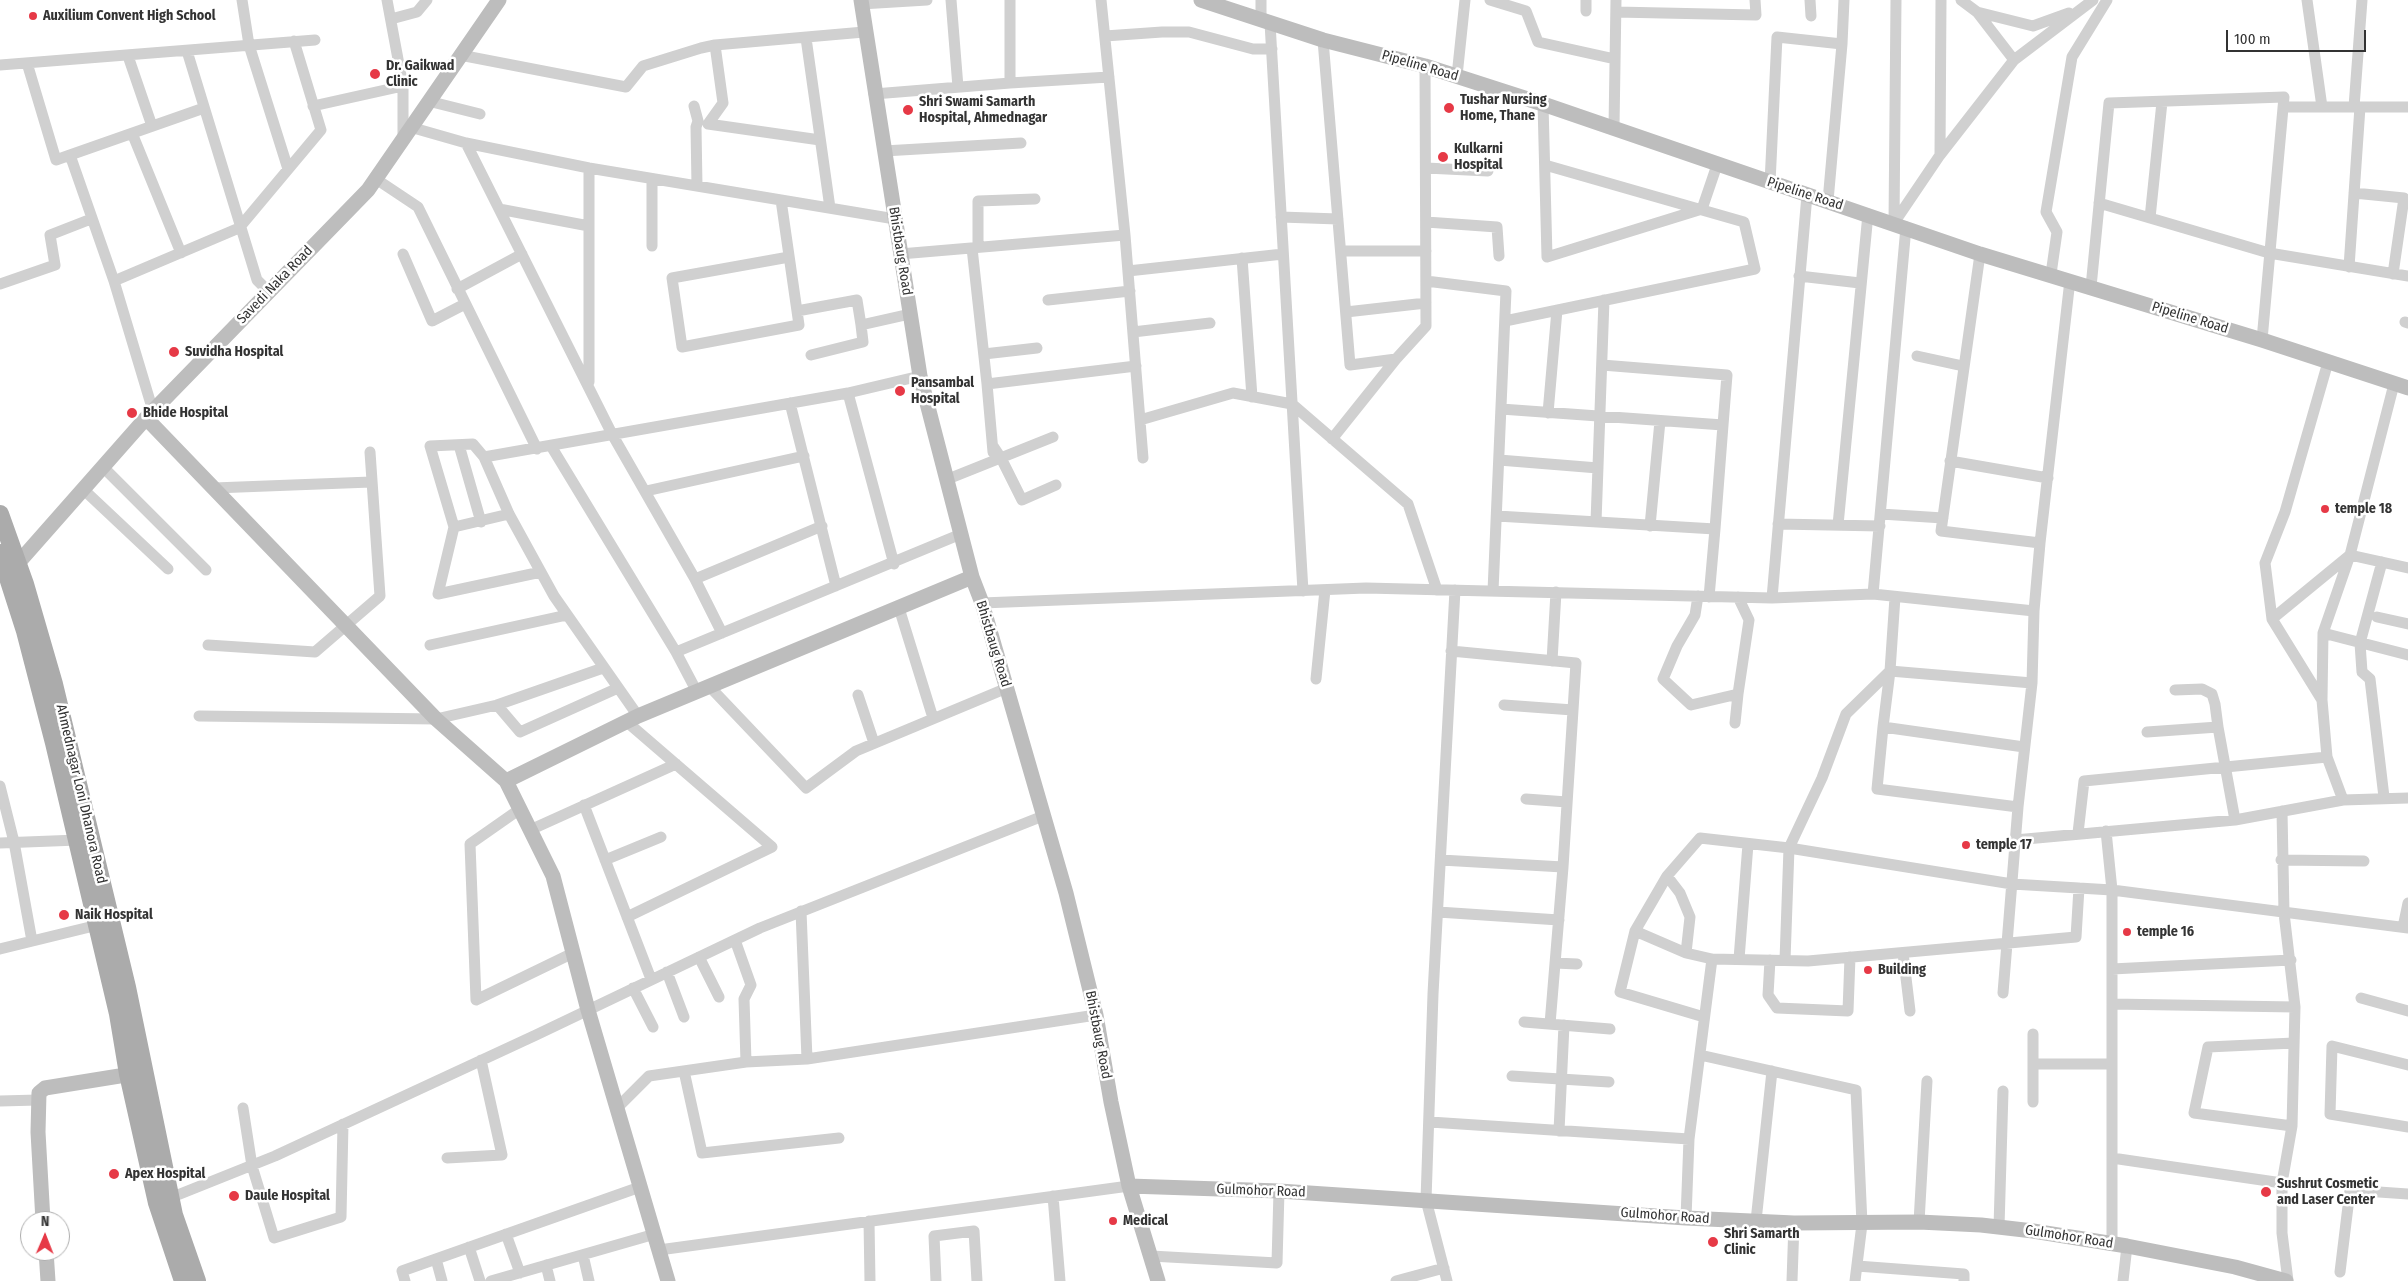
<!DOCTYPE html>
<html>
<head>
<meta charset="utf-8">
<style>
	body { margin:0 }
	#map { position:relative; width:2408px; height:1281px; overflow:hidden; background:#fff; font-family:"Fira Sans Condensed",sans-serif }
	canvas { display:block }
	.north { position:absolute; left:20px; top:1211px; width:50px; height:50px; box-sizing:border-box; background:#fff; border:1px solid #adadad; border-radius:50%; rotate:1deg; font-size:14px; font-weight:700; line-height:20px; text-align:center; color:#333 }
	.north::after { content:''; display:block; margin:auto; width:18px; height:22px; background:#e63946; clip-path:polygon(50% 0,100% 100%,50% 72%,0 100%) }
	.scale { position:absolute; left:2226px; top:30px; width:140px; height:22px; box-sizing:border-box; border:2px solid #333; border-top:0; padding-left:6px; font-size:15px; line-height:18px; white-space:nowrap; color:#333; -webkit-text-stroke:4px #fff; paint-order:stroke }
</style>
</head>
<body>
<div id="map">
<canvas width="2408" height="1281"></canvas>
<div class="north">N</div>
<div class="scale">100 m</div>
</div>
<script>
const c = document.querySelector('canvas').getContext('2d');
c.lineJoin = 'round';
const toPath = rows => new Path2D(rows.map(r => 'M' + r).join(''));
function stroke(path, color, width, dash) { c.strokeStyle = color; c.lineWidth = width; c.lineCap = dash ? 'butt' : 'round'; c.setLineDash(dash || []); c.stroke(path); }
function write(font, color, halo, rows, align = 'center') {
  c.font = font + ' "Fira Sans Condensed",sans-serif'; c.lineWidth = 5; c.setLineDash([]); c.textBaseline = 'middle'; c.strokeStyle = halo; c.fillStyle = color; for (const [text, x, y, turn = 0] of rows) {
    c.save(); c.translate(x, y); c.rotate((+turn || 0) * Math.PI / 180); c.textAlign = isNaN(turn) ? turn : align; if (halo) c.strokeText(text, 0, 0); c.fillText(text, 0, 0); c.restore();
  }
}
const street = toPath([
	[242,0,249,45,288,169],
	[387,0,403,86,403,139],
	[951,0,958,87],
	[1101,0,1125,235,1143,458],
	[1261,0,1261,21],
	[1490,0,1526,11,1538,42,1615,59],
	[1586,0,1586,11],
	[1810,0,1811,16],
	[1961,0,1977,12,2033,26,2069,13],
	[2307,0,2322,107],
	[861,4,927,0],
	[1616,12,1756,15,1755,0],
	[1977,12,2014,60],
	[391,19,417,12,427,0],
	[1270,23,1303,591],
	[1105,36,1162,32,1189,32,1253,49,1272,49],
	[806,38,830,208],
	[1323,40,1350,365,1396,359,1426,326,1425,66],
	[715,45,864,32],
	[187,51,257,280,269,292],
	[460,55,626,87,643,66,701,48,715,45,723,103,708,124,820,140],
	[128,56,152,126],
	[27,63,56,160,70,155,114,281,153,411],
	[0,65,315,40],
	[1457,76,1465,0],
	[1010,83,1109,77],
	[874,94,1010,83,1010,0],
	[428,101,480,114],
	[1543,104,1547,257,1702,209,1717,165],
	[313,106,403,86],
	[694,106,698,121,696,127,697,186],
	[2283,107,2408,107],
	[2354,107,2362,0],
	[410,127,466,143,589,168,895,219],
	[1614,127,1616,0],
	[132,133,181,253],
	[466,143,612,434,695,579,722,633],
	[884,151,1021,143],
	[70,155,204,108],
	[1940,155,1941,0],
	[1426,168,1488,171],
	[376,179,418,207,537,449],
	[1770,183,1777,37,1842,44,1844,0],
	[2354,193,2404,198,2393,274],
	[781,200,799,325,682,347,672,278,789,257],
	[1828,201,1842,44],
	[2099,203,2269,253,2408,276],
	[499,209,589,226],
	[1281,217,1338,219],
	[2150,218,2162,102],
	[1426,222,1497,227,1499,256],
	[1894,223,1940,155,2014,60,2093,0],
	[1894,223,1896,0],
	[652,246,652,179],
	[978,247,978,201,1035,199],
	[972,248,987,384,1136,366],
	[1341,251,1426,251],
	[403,254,432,321,465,304],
	[900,254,1125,235],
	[1980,254,1941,531,2040,543],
	[1242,258,1252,397],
	[2349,267,2360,107],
	[1128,271,1283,254],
	[2051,274,2057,232,2046,212,2072,57,2107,0],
	[1799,276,1860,283],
	[114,281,239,228,321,130,294,41],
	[1426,281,1506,291,1493,591],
	[0,284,55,265,50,235,91,219],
	[2091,287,2109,103,2284,97,2262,340],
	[457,289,522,254],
	[1048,300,1130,291],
	[797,311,857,300,861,325,910,314],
	[1346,312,1426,303],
	[1505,321,1755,269,1744,222,1545,165],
	[2405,322,2408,323],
	[1133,332,1210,323],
	[984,354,1037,348],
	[811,355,863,342,861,325],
	[1917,356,1963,366],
	[2328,362,2285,512,2265,563,2272,619,2322,700,2327,757,2343,800],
	[1602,365,1727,375,1723,425],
	[589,382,589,168],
	[987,384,993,452],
	[2394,384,2350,555,2323,633,2408,655],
	[848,393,894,564],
	[790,403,836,586],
	[1501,409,1723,425,1715,529],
	[1548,413,1557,310],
	[1140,420,1233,393,1292,404,1408,504,1437,590],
	[1332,439,1396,359],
	[459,445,481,522],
	[551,446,676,652,697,692],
	[993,446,1001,458,1022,500,1056,485],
	[484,457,473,444,430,446,454,527,438,594,541,572],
	[1499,460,1598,468],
	[1950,461,2048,478],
	[103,467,206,570],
	[948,479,1053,437],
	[214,488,371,482],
	[84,490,168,569],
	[646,491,804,456],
	[1881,514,1943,518],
	[1497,516,1715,529,1709,597],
	[1596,522,1604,300],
	[1778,524,1880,526],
	[1838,525,1868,214],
	[1650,526,1660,421],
	[454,527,509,514],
	[2382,562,2360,643,2362,672,2370,679,2384,797],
	[695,579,822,526],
	[1873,594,1906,227],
	[1698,596,1695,615,1677,646,1663,679,1691,705,1738,694,1749,620,1738,597],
	[1895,597,1890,671,2032,683],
	[1772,598,1807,195],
	[982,603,1366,588,1772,598,1873,594,2034,611],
	[899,608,933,718],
	[2377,617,2408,624],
	[2272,619,2350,555,2408,568],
	[208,645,315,652,380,596,370,452],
	[430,645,567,615],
	[1451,651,1576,663,1563,867],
	[676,652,961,534],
	[1552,661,1556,592],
	[1316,679,1325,590],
	[709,686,806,788,856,751,1007,688],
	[2175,690,2202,689,2212,694,2215,704,2218,727],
	[858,695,874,743],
	[2322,700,2323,633],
	[497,705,520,732,618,688],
	[1504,705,1573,710],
	[199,716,436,719,497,705,603,668],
	[638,716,554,596,509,514,484,457,848,393,920,376],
	[627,722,772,847,627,917],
	[1735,723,1738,694],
	[1883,727,1877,789,2018,807],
	[2147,732,2218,727,2235,820],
	[0,786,14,842,32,941],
	[1526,799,1567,802],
	[584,805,651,979],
	[520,809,470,844,476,1000,573,953],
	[2282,811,2284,913,2295,1007,2292,1126,2282,1183,2282,1233,2288,1281],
	[530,830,676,764],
	[2106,831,2112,890,2408,928],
	[2078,833,2084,781,2327,757],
	[2015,840,2235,820,2343,800,2408,798],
	[0,843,78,840],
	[605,860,661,837],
	[1441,860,1563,867,1550,1024],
	[2281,860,2364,861],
	[1667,876,1635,931,1620,992,1704,1017],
	[1438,912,1559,920],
	[2403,927,2408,903],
	[1635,931,1686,953,1690,917,1680,893,1667,876,1700,838,1789,848,2012,884,2112,890,2112,1244],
	[735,940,751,985,744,999,746,1062],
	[0,949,102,924],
	[1686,953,1712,959,1808,961,2076,937,2079,888],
	[1903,953,1910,1011],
	[699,957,719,997],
	[1739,959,1748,844],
	[1770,960,1768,995,1777,1008,1848,1011,1850,957],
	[1785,960,1789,848,1822,778,1846,714,1890,671,1883,727,2024,747],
	[1555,963,1577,964],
	[2112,969,2291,960],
	[667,972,684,1017],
	[633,988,653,1027],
	[2003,993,2018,807,2032,683,2034,611,2040,543,2070,280],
	[2361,998,2408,1011],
	[2112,1004,2295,1007],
	[1524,1022,1610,1029],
	[2033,1034,2033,1102],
	[1700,1055,1856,1090,1862,1224,1855,1281],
	[807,1059,1096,1015],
	[2034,1064,2112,1064],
	[2408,1065,2332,1046,2330,1114,2408,1127],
	[684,1071,702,1153,839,1138],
	[1512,1076,1609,1082],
	[0,1101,38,1100],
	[243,1108,252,1166,274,1238,341,1217,343,1124],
	[617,1108,649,1076,746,1062,807,1059,801,911],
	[1430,1122,1689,1139,1686,1218],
	[2292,1126,2194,1113,2208,1047,2294,1043],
	[1559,1131,1564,1025],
	[1689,1139,1712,959],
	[447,1158,502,1155,481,1060],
	[2112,1158,2282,1183],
	[1053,1196,1060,1281],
	[165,1200,275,1156,536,1035,760,928,1043,816],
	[869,1221,870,1281],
	[1756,1221,1772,1071],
	[1919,1222,1927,1081],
	[1999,1227,2003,1091],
	[506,1234,520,1273],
	[469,1247,480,1281],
	[659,1250,1129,1186],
	[583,1255,589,1281],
	[1151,1256,1277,1263,1279,1191],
	[436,1259,442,1281],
	[546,1265,550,1281],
	[1857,1266,1964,1274,1964,1281],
	[2340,1272,2350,1190,2408,1194],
	[405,1281,402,1271,640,1187],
	[491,1281,655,1234],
	[936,1281,934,1236,974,1231,977,1281],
	[1396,1281,1444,1268],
	[1447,1281,1426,1200,1433,994,1455,590],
	[1792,1281,1794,1223],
	[2123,1281,2127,1246]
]);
const secondary = toPath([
	[861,0,920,376,972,577,982,603,1066,893,1096,1015,1111,1102,1129,1186,1158,1281],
	[1201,0,1323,40,1425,66,1543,104,1980,254,2262,340,2408,388],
	[146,418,436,719,506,781,553,876,588,1010,668,1281],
	[11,571,146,418,368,190,499,0],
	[506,781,638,716,972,577],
	[1129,1186,1279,1191,1686,1218,1794,1223,1919,1222,1981,1225,2033,1231,2127,1246,2235,1267,2286,1281],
	[43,1221,38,1132,39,1093,45,1088,138,1073],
	[46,1251,48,1281]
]);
const primary = toPath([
	[0,514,25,584,54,684,127,987,174,1215,197,1281],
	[0,553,25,631,54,743,118,1014,128,1074,157,1203,183,1281]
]);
const markers = [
	[33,16,5,"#e63946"],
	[375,74,6,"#e63946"],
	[1449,108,6,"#e63946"],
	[908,110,6,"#e63946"],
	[1443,157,6,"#e63946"],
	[174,352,6,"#e63946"],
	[900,391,6,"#e63946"],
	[132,413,6,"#e63946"],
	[2325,509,5,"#e63946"],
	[1966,845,5,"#e63946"],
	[64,915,6,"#e63946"],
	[2127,932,5,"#e63946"],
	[1868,970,5,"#e63946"],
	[114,1174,6,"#e63946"],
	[2266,1192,6,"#e63946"],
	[234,1196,6,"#e63946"],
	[1113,1221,5,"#e63946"],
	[1713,1242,6,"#e63946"]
];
const poiNames = [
	["Auxilium Convent High School",43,16],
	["Dr. Gaikwad",386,66],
	["Clinic",386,82],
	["Tushar Nursing",1460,100],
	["Home, Thane",1460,116],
	["Shri Swami Samarth",919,102],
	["Hospital, Ahmednagar",919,118],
	["Kulkarni",1454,149],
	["Hospital",1454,165],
	["Suvidha Hospital",185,352],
	["Pansambal",911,383],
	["Hospital",911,399],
	["Bhide Hospital",143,413],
	["temple 18",2335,509],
	["temple 17",1976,845],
	["Naik Hospital",75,915],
	["temple 16",2137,932],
	["Building",1878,970],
	["Apex Hospital",125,1174],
	["Sushrut Cosmetic",2277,1184],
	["and Laser Center",2277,1200],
	["Daule Hospital",245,1196],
	["Medical",1123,1221],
	["Shri Samarth",1724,1234],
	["Clinic",1724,1250]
];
const streetNames = [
	["Pipeline Road",1420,66,16],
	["Pipeline Road",1805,194,18],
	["Bhistbaug Road",900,251,81],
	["Savedi Naka Road",275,285,-46],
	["Pipeline Road",2190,318,17],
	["Bhistbaug Road",993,644,73],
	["Ahmednagar Loni Dhanora Road",81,794,77],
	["Bhistbaug Road",1098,1035,79],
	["Gulmohor Road",1261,1191,2],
	["Gulmohor Road",1665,1216,4],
	["Gulmohor Road",2069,1237,9]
];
stroke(street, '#d0d0d0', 11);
stroke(secondary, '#bdbdbd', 15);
stroke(primary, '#ababab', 18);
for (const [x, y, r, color] of markers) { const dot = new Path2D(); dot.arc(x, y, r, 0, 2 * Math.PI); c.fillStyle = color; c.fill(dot); stroke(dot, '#fff', 2); }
write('bold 14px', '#333', '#fff', poiNames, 'left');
write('14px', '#333', '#fff', streetNames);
</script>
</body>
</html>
